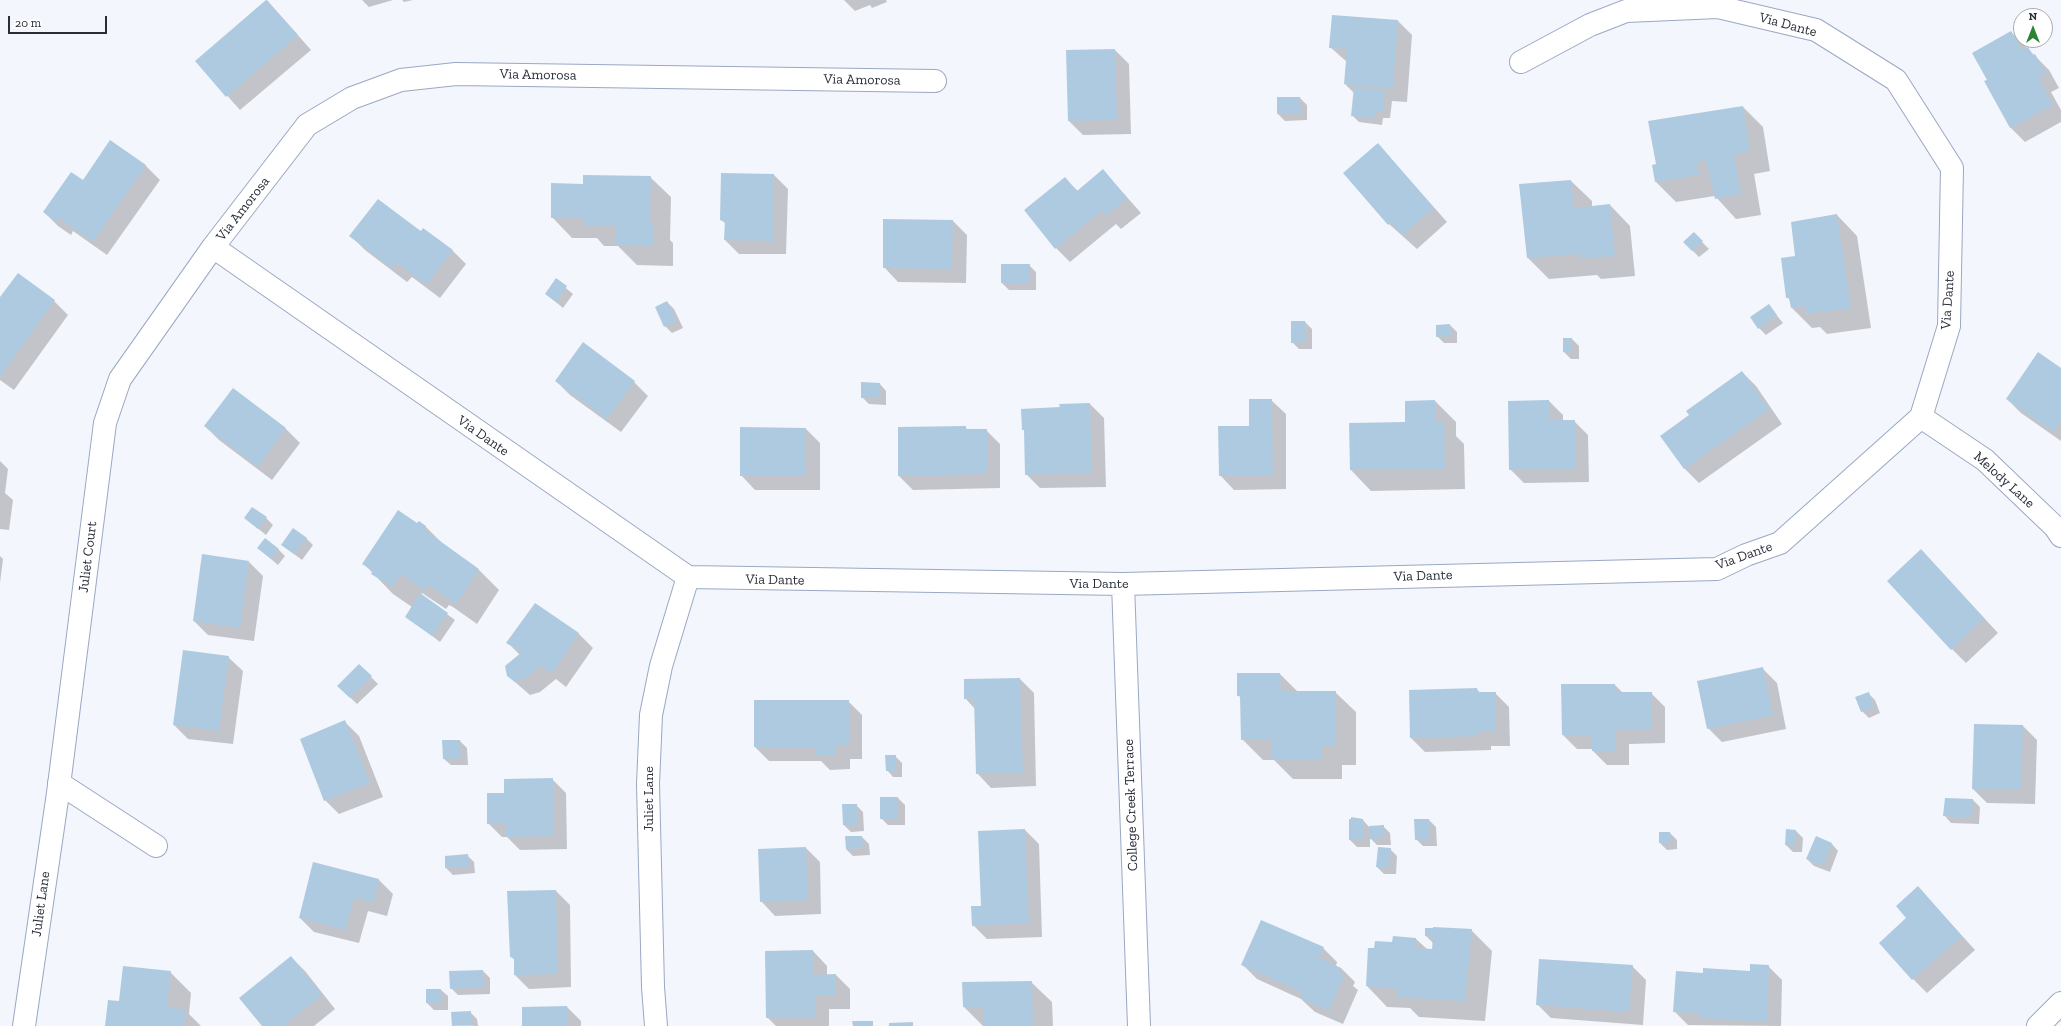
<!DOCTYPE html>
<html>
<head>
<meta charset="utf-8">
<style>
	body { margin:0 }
	#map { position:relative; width:2061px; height:1026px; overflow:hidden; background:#f3f6fc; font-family:"Zilla Slab",serif }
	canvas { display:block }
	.north { position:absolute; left:2013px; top:8px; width:40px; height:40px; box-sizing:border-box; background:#fff; border:1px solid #a9abaf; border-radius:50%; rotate:0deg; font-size:11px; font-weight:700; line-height:16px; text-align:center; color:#282d38 }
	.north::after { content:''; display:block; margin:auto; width:14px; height:18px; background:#2b8433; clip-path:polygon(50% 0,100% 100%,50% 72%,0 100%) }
	.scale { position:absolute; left:8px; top:16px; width:99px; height:18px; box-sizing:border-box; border:2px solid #282d38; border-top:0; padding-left:5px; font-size:12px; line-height:14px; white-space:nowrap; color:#282d38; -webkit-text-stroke:3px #fff; paint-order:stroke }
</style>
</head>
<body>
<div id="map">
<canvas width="2061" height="1026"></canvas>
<div class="north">N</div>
<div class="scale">20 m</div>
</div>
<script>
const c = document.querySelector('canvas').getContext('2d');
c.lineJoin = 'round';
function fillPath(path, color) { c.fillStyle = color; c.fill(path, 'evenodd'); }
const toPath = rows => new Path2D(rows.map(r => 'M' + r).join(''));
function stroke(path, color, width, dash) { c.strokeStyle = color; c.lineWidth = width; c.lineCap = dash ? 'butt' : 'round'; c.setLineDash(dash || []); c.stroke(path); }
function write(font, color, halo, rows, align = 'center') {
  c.font = font + ' "Zilla Slab",serif'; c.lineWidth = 4; c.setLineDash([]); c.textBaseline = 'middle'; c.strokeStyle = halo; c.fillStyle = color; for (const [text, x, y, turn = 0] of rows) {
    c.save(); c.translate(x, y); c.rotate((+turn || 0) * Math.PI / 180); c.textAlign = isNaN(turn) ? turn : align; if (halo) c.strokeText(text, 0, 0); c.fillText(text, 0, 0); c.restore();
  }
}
const shadow = toPath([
	[267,0,311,50,240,110,196,61],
	[362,0,393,0,369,7],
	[402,0,413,0,404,2],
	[844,0,886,0,887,2,872,8,870,5,855,11],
	[1333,16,1398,21,1412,35,1407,102,1392,101,1390,118,1383,118,1382,125,1359,122,1352,115,1355,94,1345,84,1347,62,1330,47],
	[2011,32,2049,70,2059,88,2051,92,2061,110,2061,122,2025,142,2011,128,1988,80],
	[1115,50,1129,64,1131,134,1083,135,1069,121],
	[1278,98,1300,98,1307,105,1307,120,1285,121,1278,114],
	[1743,107,1763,127,1770,171,1754,174,1761,215,1736,219,1715,196,1676,202,1656,182,1657,165],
	[110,142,146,166,160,180,107,255,73,231,71,235,58,226,44,212,83,181],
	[1378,144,1447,222,1417,249,1389,224],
	[1103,170,1141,213,1121,229,1116,224,1070,262,1056,248,1064,178,1078,191],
	[774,175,788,189,786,254,739,254,725,240,726,224,721,220],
	[650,177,671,197,670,240,673,243,673,266,637,265,618,246,604,246,597,238,572,238,552,217,584,185],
	[1571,181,1592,201,1592,207,1610,205,1630,226,1635,276,1601,279,1597,275,1549,279,1528,258,1520,185],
	[1837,215,1857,236,1871,328,1827,334,1820,327,1812,328,1792,308,1790,300,1787,297,1797,257],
	[953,221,967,235,966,283,898,282,884,267],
	[418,230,452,250,466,264,440,298,412,277,407,282,365,250,351,236],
	[1693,233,1709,249,1699,257,1684,242],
	[1029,265,1036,272,1036,290,1009,290,1002,283],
	[556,280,573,294,563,308,546,294],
	[0,299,54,301,68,315,14,390,0,380],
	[667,302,674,309,683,328,672,333,665,326],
	[1769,306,1783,323,1766,335,1759,328],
	[1292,322,1305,322,1312,329,1312,349,1299,349,1292,342],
	[1450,325,1457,332,1457,343,1444,343,1437,336],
	[1572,339,1579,346,1579,359,1571,359,1564,352],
	[2061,369,2061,441,2021,413,2007,399],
	[1742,372,1756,386,1782,424,1699,483,1685,469,1662,436,1691,415],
	[556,381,634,382,648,396,621,432,570,395],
	[880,384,886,391,886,405,869,404,862,397],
	[1271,400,1286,414,1286,489,1234,490,1220,475,1250,427],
	[1435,401,1456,422,1456,436,1464,444,1465,489,1371,491,1351,470],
	[1549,401,1563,415,1563,421,1574,421,1588,435,1589,482,1524,483,1510,469],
	[1090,404,1104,418,1106,487,1040,488,1026,474,1025,431,1023,429],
	[205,426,286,429,300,443,272,480,219,440],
	[965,427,968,430,986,430,1000,444,1000,488,913,490,899,476,899,428],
	[806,429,820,443,820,490,755,490,741,475],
	[0,461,8,469,5,493,13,500,9,530,0,529],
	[245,518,266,518,273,525,266,535],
	[417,524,425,526,444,545,479,570,499,590,477,624,453,607,449,605,446,609,422,593,421,595,455,620,440,642,406,616,412,607,393,594,364,564],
	[306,538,313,545,302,560,282,545],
	[258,548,278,549,285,556,278,565],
	[0,556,3,559,0,583],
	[249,562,263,576,254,641,208,635,194,621],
	[1935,565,1998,633,1966,663,1952,649],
	[536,604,579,634,593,648,566,687,556,679,540,692,530,695,508,676,520,655,507,642],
	[228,657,243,671,233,744,188,739,174,725],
	[359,665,378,684,357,704,338,686],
	[1763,669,1777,683,1786,729,1722,742,1708,728],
	[1280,674,1298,692,1335,692,1356,712,1356,765,1342,765,1342,779,1293,779,1274,760,1263,760,1242,739,1242,699,1238,695],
	[1020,679,1034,693,1036,786,991,788,977,773,975,709,965,698],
	[1615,685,1623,693,1651,693,1665,707,1665,743,1629,744,1629,765,1607,765,1593,751,1593,749,1577,749,1563,735],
	[1477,689,1480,693,1495,693,1509,707,1510,746,1491,746,1491,750,1425,752,1411,738],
	[1868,693,1875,700,1880,713,1869,718,1862,711],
	[848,701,862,715,862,759,850,759,850,769,830,770,821,761,769,761,755,747],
	[345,722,359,736,383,797,339,814,325,800],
	[2023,726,2037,740,2035,804,1987,803,1973,789],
	[443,741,460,741,467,748,468,765,451,765,444,759],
	[895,756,902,763,902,777,893,777,887,770],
	[552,779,566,793,567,849,520,850,507,837,502,837,488,823,505,794],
	[881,798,898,798,905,805,905,825,888,825,881,818],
	[1973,800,1980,807,1979,824,1951,823,1945,816],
	[856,805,863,812,864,831,851,832,844,825],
	[1352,818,1363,820,1369,827,1383,826,1390,833,1391,845,1377,845,1370,838,1370,847,1357,847,1350,840],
	[1429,820,1436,827,1437,846,1423,846,1416,839],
	[1025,830,1039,844,1042,937,987,939,973,925],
	[1796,831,1803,838,1802,852,1793,852,1786,845],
	[1670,833,1677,840,1677,849,1667,850,1660,843],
	[846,837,862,837,869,844,870,855,853,856,846,849],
	[1832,844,1838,851,1830,872,1814,866,1807,859],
	[806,848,820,862,821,914,775,916,761,901],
	[1390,849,1397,856,1396,874,1384,874,1377,867],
	[467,855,474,862,475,873,453,875,446,868],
	[379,880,393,894,387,916,368,911,359,943,314,932,300,918],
	[1918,887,1975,950,1927,993,1913,979,1908,918],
	[556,891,570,905,571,987,529,989,515,975,515,960,511,957],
	[1471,930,1492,951,1485,1021,1419,1017,1410,1008,1387,1007,1367,986,1375,949,1393,943,1416,939,1427,949,1433,950,1433,943,1426,936],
	[1323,948,1337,962,1336,966,1341,968,1355,982,1353,986,1358,990,1343,1024,1315,1012,1301,999,1257,979,1243,965],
	[813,951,827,966,827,975,836,975,850,989,850,1009,829,1009,829,1026,776,1026,767,1017],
	[291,957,305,971,335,1009,314,1026,263,1026],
	[1632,966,1646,980,1643,1025,1551,1018,1537,1004],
	[1768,966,1782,980,1781,1026,1688,1025,1674,1011,1704,974,1751,972],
	[483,971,490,978,490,994,458,995,451,988],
	[170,972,191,993,189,1014,201,1026,106,1026,120,1002],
	[1031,982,1052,1002,1053,1026,983,1026,964,1007],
	[441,990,448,996,448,1010,434,1010,427,1003],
	[567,1007,581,1021,581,1026,523,1026],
	[470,1012,477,1019,478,1026,453,1025]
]);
const building = toPath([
	[266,0,298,35,226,97,195,61],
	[1332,15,1398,20,1393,89,1344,84,1347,49,1329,48],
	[2011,31,2022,50,2028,47,2033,55,2035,54,2046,74,2038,78,2053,105,2010,128,1984,81,1987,80,1972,53],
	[1115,49,1117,120,1068,121,1066,50],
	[1354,87,1385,91,1383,112,1376,111,1376,119,1351,116],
	[1277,97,1300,97,1301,114,1277,114],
	[1743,106,1750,151,1734,154,1741,194,1715,199,1706,160,1697,162,1699,175,1655,182,1652,165,1656,164,1648,121],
	[110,140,146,165,93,242,59,218,56,222,43,212,71,172,83,180],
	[1378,143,1434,208,1402,235,1391,222,1388,225,1343,173],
	[1103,169,1127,198,1106,216,1102,210,1055,249,1024,210,1065,177,1077,191],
	[721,173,774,174,773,241,724,240,725,221,720,220],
	[583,175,651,176,650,221,653,221,653,246,616,245,616,225,583,225,583,218,551,218,551,183,583,184],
	[1571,180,1574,208,1610,204,1615,256,1579,258,1579,254,1527,258,1519,184],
	[378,199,418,229,421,231,423,228,453,250,426,285,397,263,393,269,349,236],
	[1837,214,1851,308,1805,314,1805,306,1791,308,1789,298,1786,298,1781,258,1795,256,1791,222],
	[883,219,953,220,952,269,883,268],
	[1694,232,1703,241,1692,251,1683,242],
	[1001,264,1030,264,1030,283,1001,283],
	[18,273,55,300,0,377,0,297],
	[556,278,567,286,556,302,545,294],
	[667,301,676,321,664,327,655,307],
	[1769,304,1777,315,1758,329,1750,317],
	[1291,321,1305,321,1306,342,1291,343],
	[1450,324,1451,336,1436,337,1436,325],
	[1563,338,1572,338,1572,352,1563,352],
	[583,342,635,381,607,419,555,381],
	[2038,352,2061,368,2061,421,2054,432,2006,399],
	[1742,371,1769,409,1684,469,1660,436,1689,415,1686,411],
	[861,382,880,383,880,398,861,398],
	[233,388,286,428,258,467,204,426],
	[1249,399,1272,399,1273,475,1219,476,1218,426,1249,426],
	[1435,400,1436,422,1444,422,1445,469,1350,470,1349,423,1405,422,1405,401],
	[1549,400,1550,420,1575,420,1575,469,1509,470,1508,401],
	[1090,403,1092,473,1025,475,1024,430,1022,430,1021,409,1060,407,1059,404],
	[966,426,966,429,987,429,987,474,898,476,898,427],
	[740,427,806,428,806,476,740,476],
	[252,507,267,517,258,529,244,518],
	[398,510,417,523,419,521,426,526,426,531,479,569,456,604,431,587,428,585,425,590,401,574,392,587,371,574,373,571,362,564],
	[293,528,307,538,294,554,281,545],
	[265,538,279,549,271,559,257,548],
	[1921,549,1984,618,1951,650,1887,581],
	[202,554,249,561,240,628,193,621],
	[420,593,448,613,432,636,405,617],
	[535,603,579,633,552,673,541,666,526,678,515,682,507,676,505,666,522,652,506,643],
	[183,650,229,656,219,731,173,725],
	[359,664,372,676,350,698,337,686],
	[1763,667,1773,715,1707,729,1697,681],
	[1237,673,1280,673,1281,691,1336,691,1336,745,1322,745,1322,759,1272,759,1272,739,1241,740,1240,696,1237,696],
	[1020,678,1023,773,976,774,974,698,964,699,964,679],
	[1561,684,1615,684,1615,692,1652,692,1652,730,1616,730,1616,751,1592,751,1592,735,1562,735],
	[1477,688,1477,692,1496,692,1496,732,1477,732,1478,736,1410,738,1409,690],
	[1869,692,1874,707,1861,712,1855,697],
	[754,700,849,700,849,745,836,745,836,756,815,756,815,747,754,747],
	[345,720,370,783,324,801,300,739],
	[1974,724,2023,725,2021,790,1972,789],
	[442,740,460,740,461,758,443,759],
	[885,755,896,755,896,771,886,771],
	[553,778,554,836,505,837,505,823,487,824,487,793,504,793,504,779],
	[880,797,898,797,898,819,880,819],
	[1945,798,1973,799,1972,818,1943,816],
	[842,804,857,804,858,825,843,825],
	[1351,817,1363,819,1363,840,1349,840,1349,819,1351,819],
	[1414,819,1429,819,1430,839,1415,840],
	[1384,825,1384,838,1370,839,1369,826],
	[1025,829,1029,923,972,926,971,906,981,906,978,831],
	[1786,829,1796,830,1796,846,1785,845],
	[1659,832,1670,832,1671,843,1659,843],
	[845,836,862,836,863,848,846,849],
	[1816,836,1832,843,1823,866,1806,859],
	[806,847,808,900,760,902,758,849],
	[1378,847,1391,848,1389,868,1376,867],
	[468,854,469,867,445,868,445,856],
	[313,862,379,879,373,903,354,897,345,930,299,918],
	[1918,886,1962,936,1912,980,1879,943,1906,918,1896,906],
	[556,890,558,974,514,975,514,957,510,957,507,891],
	[1261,920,1324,947,1319,958,1341,968,1339,973,1344,975,1329,1011,1300,998,1302,992,1241,965],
	[1433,927,1472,929,1465,1001,1397,997,1398,989,1366,986,1368,948,1374,948,1375,941,1392,942,1393,936,1416,938,1416,948,1432,949,1433,937,1425,936,1425,928,1433,928],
	[813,950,813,975,836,974,836,995,815,996,816,1017,766,1018,765,951],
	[291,956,322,995,283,1026,262,1026,239,998],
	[1539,959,1633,965,1629,1012,1536,1005],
	[1750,964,1769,965,1767,1022,1700,1018,1700,1013,1673,1012,1676,971,1703,973,1703,968,1750,971],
	[123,966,171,971,167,1007,186,1010,184,1026,105,1026,108,1000,119,1001],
	[483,970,484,987,450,989,449,971],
	[1032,981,1033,1026,984,1026,984,1007,963,1007,962,982],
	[426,989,441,989,441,1004,426,1003],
	[567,1006,568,1026,522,1026,522,1007],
	[471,1011,471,1025,452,1026,451,1012],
	[852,1021,873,1021,873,1026,853,1026],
	[913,1022,913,1026,889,1026,889,1023]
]);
const street = toPath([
	[213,247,688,577,1123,584,1717,569,1746,555,1780,543,1921,417,1949,326,1952,168,1896,80,1816,30,1718,7,1626,11,1590,25,1521,62],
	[1921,417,1985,460,2055,527,2061,536],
	[1123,584,1139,1026],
	[59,783,156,846],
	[24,1026,58,793,105,423,120,379,213,247,307,125,352,98,401,80,456,74,935,81],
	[656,1026,653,987,648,784,651,715,661,666,688,577],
	[2038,1026,2061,1003]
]);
const streetNames = [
	["Via Dante",1788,25,15],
	["Via Amorosa",538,75,1],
	["Via Amorosa",862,80,1],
	["Via Amorosa",243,209,-52],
	["Via Dante",1948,300,-86],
	["Via Dante",483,436,35],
	["Melody Lane",2004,480,42],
	["Via Dante",1744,556,-20],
	["Juliet Court",88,557,-83],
	["Via Dante",1423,576,-2],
	["Via Dante",775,580,1],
	["Via Dante",1099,584],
	["Juliet Lane",649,799,-90],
	["College Creek Terrace",1131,805,-92],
	["Juliet Lane",41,904,-82]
];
fillPath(shadow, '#0003');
fillPath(building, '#aecae0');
stroke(street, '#9aa8c3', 24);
stroke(street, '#fff', 22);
write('14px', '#282d38', '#fff', streetNames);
</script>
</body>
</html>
